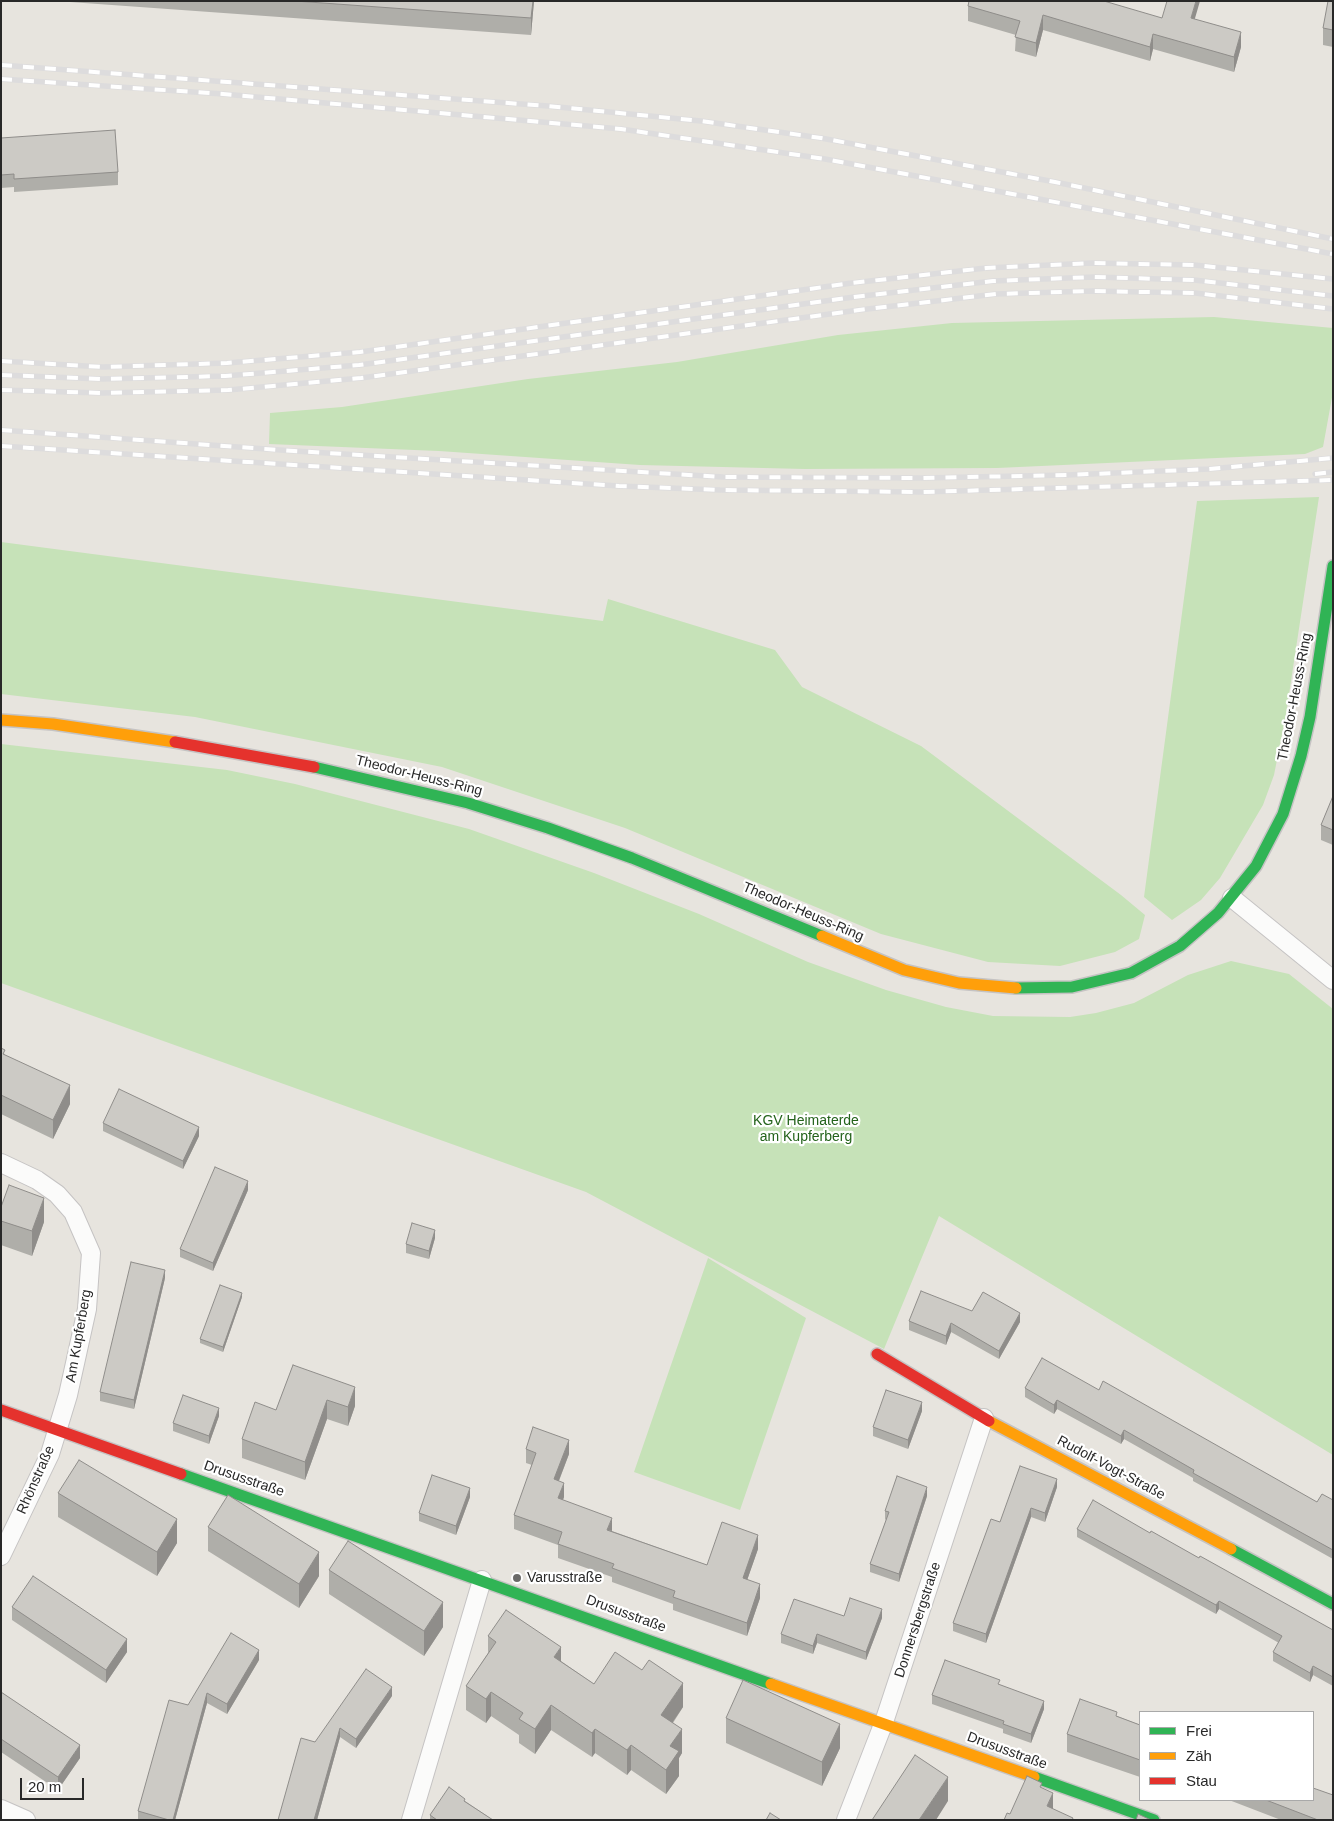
<!DOCTYPE html>
<html>
<head>
<meta charset="utf-8">
<style>
	body { margin:0 }
	#map { position:relative; width:1334px; height:1821px; overflow:hidden; background:#e7e4de; font-family:Helvetica,sans-serif }
	canvas { display:block }
	.frame { position:absolute; inset:0; border:2px solid #282828; pointer-events:none }
	.legend { position:absolute; left:1139px; top:1711px; width:175px; height:90px; box-sizing:border-box; background:#fff; border:1px solid #a9a9a9; margin:0; padding:6px 9px; list-style:none; font-size:15px; color:#282828 }
	.legend li { display:flex; align-items:center; gap:10px; height:25px }
	.legend b { width:25px; border:1px solid #a9a9a9 }
	.scale { position:absolute; left:20px; top:1778px; width:64px; height:22px; box-sizing:border-box; border:2px solid #282828; border-top:0; padding-left:6px; font-size:15px; line-height:18px; white-space:nowrap; color:#282828; -webkit-text-stroke:4px #fff; paint-order:stroke }
</style>
</head>
<body>
<div id="map">
<canvas width="1334" height="1821"></canvas>
<div class="frame"></div>
<ul class="legend">
<li><b style="height:6px;background:#30b455"></b>Frei</li>
<li><b style="height:6px;background:#ff9f0a"></b>Zäh</li>
<li><b style="height:6px;background:#e5322d"></b>Stau</li>
</ul>
<div class="scale">20 m</div>
</div>
<script>
const c = document.querySelector('canvas').getContext('2d');
c.lineJoin = 'round';
function fillPath(path, color) { c.fillStyle = color; c.fill(path, 'evenodd'); }
const toPath = rows => new Path2D(rows.map(r => 'M' + r).join(''));
function stroke(path, color, width, dash) { c.strokeStyle = color; c.lineWidth = width; c.lineCap = dash ? 'butt' : 'round'; c.setLineDash(dash || []); c.stroke(path); }
function write(font, color, halo, rows, align = 'center') {
  c.font = font + ' Helvetica,sans-serif'; c.lineWidth = 4.5; c.setLineDash([]); c.textBaseline = 'middle'; c.strokeStyle = halo; c.fillStyle = color; for (const [text, x, y, turn = 0] of rows) {
    c.save(); c.translate(x, y); c.rotate((+turn || 0) * Math.PI / 180); c.textAlign = isNaN(turn) ? turn : align; if (halo) c.strokeText(text, 0, 0); c.fillText(text, 0, 0); c.restore();
  }
}
const green = toPath([
	[1214,317,1333,328,1333,392,1323,447,1305,454,997,468,805,469,640,465,439,451,269,444,270,413,342,407,528,379,677,362,838,335,952,323],
	[1319,497,1286,714,1274,775,1263,805,1220,878,1201,900,1172,920,1144,897,1197,501],
	[1,542,603,621,608,599,775,650,802,687,921,746,1121,895,1145,915,1139,939,1115,952,1060,966,988,962,881,934,625,828,442,767,195,717,1,694],
	[1,744,227,770,295,784,469,829,594,873,699,914,808,962,886,990,946,1007,993,1016,1070,1017,1096,1013,1134,1003,1188,975,1231,961,1289,974,1333,1009,1333,1455,939,1216,884,1349,586,1192,1,983],
	[708,1258,806,1318,740,1510,634,1472]
]);
const street = toPath([
	[1232,898,1333,980],
	[1,1163,37,1180,57,1194,73,1212,91,1253,87,1309,68,1395,50,1454,1,1556],
	[1,1809,26,1820],
	[411,1820,482,1580],
	[846,1820,884,1722,984,1418]
]);
const fast = toPath([
	[314,767,468,803,548,828,632,858,822,936],
	[1016,988,1072,987,1131,973,1180,946,1218,913,1256,866,1283,814,1301,756,1310,717,1333,566],
	[181,1474,771,1684],
	[1231,1549,1333,1604],
	[1034,1777,1154,1820]
]);
const slow = toPath([
	[1,720,53,724,175,742],
	[822,936,904,970,959,983,1016,988],
	[989,1421,1231,1549],
	[771,1684,1034,1777]
]);
const jam = toPath([
	[175,742,314,767],
	[877,1354,989,1421],
	[1,1410,181,1474]
]);
const rail = toPath([
	[1,65,548,106,701,121,821,138,1055,182,1333,239],
	[1,79,223,94,621,129,825,159,1333,254],
	[1,361,103,367,227,363,360,352,852,283,986,268,1092,263,1194,265,1333,279],
	[1,375,102,379,225,376,359,365,854,297,993,281,1094,277,1194,280,1333,296],
	[1,390,102,393,228,390,361,378,859,310,996,294,1092,291,1195,293,1333,309],
	[1,430,294,451,723,477,923,478,1067,475,1209,469,1333,458],
	[1,446,619,486,720,490,922,492,1333,480],
	[1315,474,1333,472]
]);
const wall = toPath([
	[56,1,534,1,531,35],
	[1333,1,1333,47,1323,45,1323,28],
	[968,6,1162,18,1195,19,1241,47,1234,72,1153,49,1150,61,1043,30,1036,57,1015,51,1016,35,968,21],
	[1,138,118,172,118,185,14,192,14,187,1,188],
	[1333,796,1333,845,1321,840,1321,825],
	[1,1048,5,1055,70,1104,53,1139,1,1114],
	[103,1123,199,1136,183,1169,103,1131],
	[248,1190,213,1271,180,1257,180,1249],
	[1,1207,44,1222,32,1256,1,1245],
	[435,1238,429,1259,406,1253,406,1244],
	[165,1278,134,1409,100,1401,100,1392],
	[242,1297,223,1352,200,1343,200,1339],
	[972,1311,1020,1322,999,1359,951,1332,946,1345,909,1330,909,1321],
	[293,1365,355,1406,348,1426,327,1419,305,1480,242,1458,242,1439,276,1410],
	[1025,1388,1099,1390,1317,1502,1333,1500,1333,1559,1193,1481,1193,1478,1124,1439,1121,1444,1057,1409,1054,1414,1025,1397],
	[922,1411,908,1449,873,1436,873,1427],
	[219,1416,209,1444,173,1431,173,1423],
	[526,1449,569,1454,559,1481,564,1497,563,1500,612,1531,707,1565,758,1549,747,1580,760,1598,747,1636,673,1610,673,1604,612,1582,612,1577,558,1558,558,1545,514,1529,514,1515,532,1465,526,1463],
	[1057,1487,1045,1522,1031,1517,986,1643,953,1631,953,1623,1000,1522],
	[58,1493,177,1543,157,1576,58,1517],
	[927,1496,899,1582,870,1572,870,1564,886,1520,885,1519,885,1511],
	[470,1497,456,1535,419,1521,419,1513],
	[208,1527,319,1576,299,1608,208,1551],
	[1077,1529,1150,1533,1199,1558,1333,1630,1333,1686,1313,1675,1310,1682,1273,1661,1273,1652,1279,1643,1219,1609,1216,1614,1077,1537],
	[329,1570,443,1627,424,1656,329,1594],
	[12,1607,127,1652,106,1683,12,1620],
	[844,1616,882,1618,866,1660,817,1643,813,1654,781,1643,781,1634],
	[488,1636,561,1661,594,1684,683,1707,673,1723,682,1753,679,1758,679,1776,666,1794,631,1770,627,1775,595,1753,592,1757,551,1730,535,1754,519,1743,519,1735,491,1716,486,1723,466,1710,466,1686,488,1653],
	[259,1660,227,1714,207,1703,175,1820,138,1820,138,1811,188,1705],
	[1000,1685,1044,1709,1031,1743,1003,1733,1003,1729,932,1704,932,1695],
	[1,1692,80,1758,58,1790,1,1752],
	[392,1696,356,1748,340,1737,317,1820,278,1820,315,1742],
	[1117,1716,1140,1725,1140,1777,1067,1752,1067,1734],
	[726,1718,840,1748,822,1786,726,1743],
	[1229,1800,1313,1800,1333,1820,1281,1820],
	[465,1801,493,1820,430,1820,430,1815]
]);
const shadedWall = toPath([
	[533,1,534,1,531,35,531,18],
	[1196,1,1200,1,1191,32,1191,18],
	[1043,15,1043,30,1036,57,1036,43],
	[1241,32,1241,47,1234,72,1234,57],
	[1153,34,1153,49,1150,61,1150,47],
	[70,1085,70,1104,53,1139,53,1120],
	[199,1127,199,1136,183,1169,183,1161],
	[248,1181,248,1190,213,1271,213,1263],
	[44,1198,44,1222,32,1256,32,1231],
	[435,1230,435,1238,429,1259,429,1251],
	[165,1270,165,1278,134,1409,134,1400],
	[242,1293,242,1297,223,1352,223,1347],
	[1020,1313,1020,1322,999,1359,999,1351],
	[951,1323,951,1332,946,1345,946,1336],
	[355,1387,355,1406,348,1426,348,1407],
	[327,1400,327,1419,305,1480,305,1462],
	[1057,1400,1057,1409,1054,1414,1054,1405],
	[922,1402,922,1411,908,1449,908,1440],
	[219,1408,219,1416,209,1444,209,1436],
	[1124,1430,1124,1439,1121,1444,1121,1436],
	[569,1440,569,1454,554,1493,554,1479],
	[1057,1479,1057,1487,1045,1522,1045,1513],
	[564,1483,564,1497,558,1512,558,1498],
	[927,1487,927,1496,899,1582,899,1574],
	[470,1488,470,1497,456,1535,456,1526],
	[1031,1508,1031,1517,986,1643,986,1634],
	[612,1518,612,1531,607,1530],
	[177,1519,177,1543,157,1576,157,1552],
	[758,1535,758,1549,743,1592,743,1578],
	[319,1552,319,1576,299,1608,299,1584],
	[760,1584,760,1598,747,1636,747,1623],
	[1219,1601,1219,1609,1216,1614,1216,1605],
	[443,1602,443,1627,424,1656,424,1631],
	[882,1609,882,1618,866,1660,866,1652],
	[817,1634,817,1643,813,1654,813,1646],
	[127,1639,127,1652,106,1683,106,1670],
	[561,1647,561,1671,554,1657],
	[259,1650,259,1660,227,1714,227,1704],
	[1313,1666,1313,1675,1310,1682,1310,1673],
	[683,1683,683,1707,661,1739,661,1715],
	[392,1687,392,1696,356,1748,356,1739],
	[491,1692,491,1716,486,1723,486,1699],
	[207,1693,207,1703,175,1820,173,1820],
	[1044,1701,1044,1709,1031,1743,1031,1734],
	[551,1705,551,1730,535,1754,535,1729],
	[840,1724,840,1748,822,1786,822,1762],
	[340,1728,340,1737,317,1820,314,1820],
	[595,1729,595,1753,592,1757,592,1733],
	[682,1729,682,1753,679,1758,679,1776,666,1794,666,1770,670,1746],
	[80,1745,80,1758,58,1790,58,1777],
	[631,1745,631,1770,627,1775,627,1750],
	[948,1777,948,1801,936,1820,919,1820],
	[1053,1793,1053,1817,1047,1806]
]);
const building = toPath([
	[295,1,533,1,531,18,295,1],
	[969,1,1104,1,1162,18,1167,1,1196,1,1191,18,1241,32,1234,57,1153,34,1150,47,1043,15,1036,43,1015,37,1020,21,968,6,969,1],
	[1328,1,1333,1,1333,30,1323,28,1328,1],
	[115,130,118,172,14,179,14,174,1,175,1,138,115,130],
	[1333,796,1333,830,1321,825,1333,796],
	[1,1048,5,1050,3,1054,70,1085,53,1120,1,1095,1,1048],
	[119,1089,199,1127,183,1161,103,1123,119,1089],
	[215,1167,248,1181,213,1263,180,1249,215,1167],
	[9,1185,44,1198,32,1231,1,1221,1,1207,9,1185],
	[412,1223,435,1230,429,1251,406,1244,412,1223],
	[131,1262,165,1270,134,1400,100,1392,131,1262],
	[220,1285,242,1293,223,1347,200,1339,220,1285],
	[921,1291,972,1311,983,1292,1020,1313,999,1351,951,1323,946,1336,909,1321,921,1291],
	[1042,1358,1099,1390,1103,1381,1317,1502,1322,1494,1333,1500,1333,1550,1193,1473,1194,1470,1124,1430,1121,1436,1057,1400,1054,1405,1025,1388,1042,1358],
	[293,1365,355,1387,348,1407,327,1400,305,1462,242,1439,255,1402,276,1410,293,1365],
	[886,1390,922,1402,908,1440,873,1427,886,1390],
	[183,1395,219,1408,209,1436,173,1423,183,1395],
	[533,1427,569,1440,554,1479,564,1483,558,1498,612,1518,607,1530,707,1565,722,1522,758,1535,743,1578,760,1584,747,1623,673,1597,675,1591,612,1568,614,1564,558,1544,562,1532,514,1515,536,1453,526,1449,533,1427],
	[79,1460,177,1519,157,1552,58,1493,79,1460],
	[1020,1466,1057,1479,1045,1513,1031,1508,986,1634,953,1623,991,1519,1000,1522,1020,1466],
	[432,1475,470,1488,456,1526,419,1513,432,1475],
	[897,1476,927,1487,899,1574,870,1564,889,1512,885,1511,897,1476],
	[228,1495,319,1552,299,1584,208,1527,228,1495],
	[1093,1500,1150,1533,1151,1531,1199,1558,1200,1556,1333,1630,1333,1677,1313,1666,1310,1673,1273,1652,1282,1636,1219,1601,1216,1605,1077,1529,1093,1500],
	[348,1541,443,1602,424,1631,329,1570,348,1541],
	[33,1576,127,1639,106,1670,12,1607,33,1576],
	[850,1598,882,1609,866,1652,817,1634,813,1646,781,1634,794,1599,844,1616,850,1598],
	[506,1610,561,1647,554,1657,594,1684,615,1652,642,1670,649,1660,683,1683,661,1715,682,1729,670,1746,679,1751,666,1770,631,1745,627,1750,595,1729,592,1733,551,1705,535,1729,519,1719,523,1713,491,1692,486,1699,466,1686,496,1642,488,1636,506,1610],
	[231,1633,259,1650,227,1704,207,1693,173,1820,169,1820,138,1811,169,1700,188,1705,231,1633],
	[945,1660,1000,1680,998,1684,1044,1701,1031,1734,1003,1724,1004,1721,932,1695,945,1660],
	[366,1669,392,1687,356,1739,340,1728,314,1820,278,1820,301,1738,315,1742,366,1669],
	[743,1680,840,1724,822,1762,726,1718,743,1680],
	[1,1692,80,1745,58,1777,1,1739,1,1692],
	[1080,1699,1117,1712,1116,1716,1140,1725,1140,1760,1067,1734,1080,1699],
	[915,1755,948,1777,919,1820,872,1820,915,1755],
	[1027,1776,1042,1783,1040,1787,1053,1793,1047,1806,1073,1818,1072,1820,1004,1820,1007,1813,1010,1814,1027,1776],
	[449,1787,465,1799,464,1801,493,1820,437,1820,430,1815,449,1787],
	[1313,1788,1333,1795,1333,1820,1318,1820,1266,1800,1313,1800,1313,1788],
	[770,1813,781,1820,766,1820,770,1813],
	[1138,1814,1151,1820,1136,1820,1138,1814]
]);
const markers = [
	[517,1578,5,"#6b6a68"]
];
const streetNames = [
	["Theodor-Heuss-Ring",1295,697,-79],
	["Theodor-Heuss-Ring",419,776,14],
	["Theodor-Heuss-Ring",803,912,23],
	["Am Kupferberg",79,1336,-80],
	["Rudolf-Vogt-Straße",1111,1468,28],
	["Drususstraße",244,1479,19],
	["Rhönstraße",36,1480,-66],
	["Drususstraße",626,1614,20],
	["Donnersbergstraße",918,1620,-72],
	["Drususstraße",1007,1751,20]
];
const parkNames = [
	["KGV Heimaterde",806,1121],
	["am Kupferberg",806,1137]
];
const poiNames = [
	["Varusstraße",527,1578]
];
fillPath(green, '#c6e2b8');
stroke(street, '#c5c3c3', 20);
stroke(fast, '#c5c3c3', 14);
stroke(slow, '#c5c3c3', 14);
stroke(jam, '#c5c3c3', 14);
stroke(street, '#fbfbfa', 18);
stroke(fast, '#30b455', 11);
stroke(slow, '#ff9f0a', 11);
stroke(jam, '#e5322d', 11);
stroke(rail, '#dddcdd', 5.5);
stroke(rail, '#fff', 4, [11]);
fillPath(wall, '#afaea9');
fillPath(shadedWall, '#8f8d8a');
fillPath(building, '#cccac5');
stroke(building, '#8f8d8a', 1);
for (const [x, y, r, color] of markers) { const dot = new Path2D(); dot.arc(x, y, r, 0, 2 * Math.PI); c.fillStyle = color; c.fill(dot); stroke(dot, '#fff', 2); }
write('14px', '#282828', '#fff', streetNames);
write('14px', '#24631b', '#fff', parkNames);
write('14px', '#282828', '#fff', poiNames, 'left');
</script>
</body>
</html>
